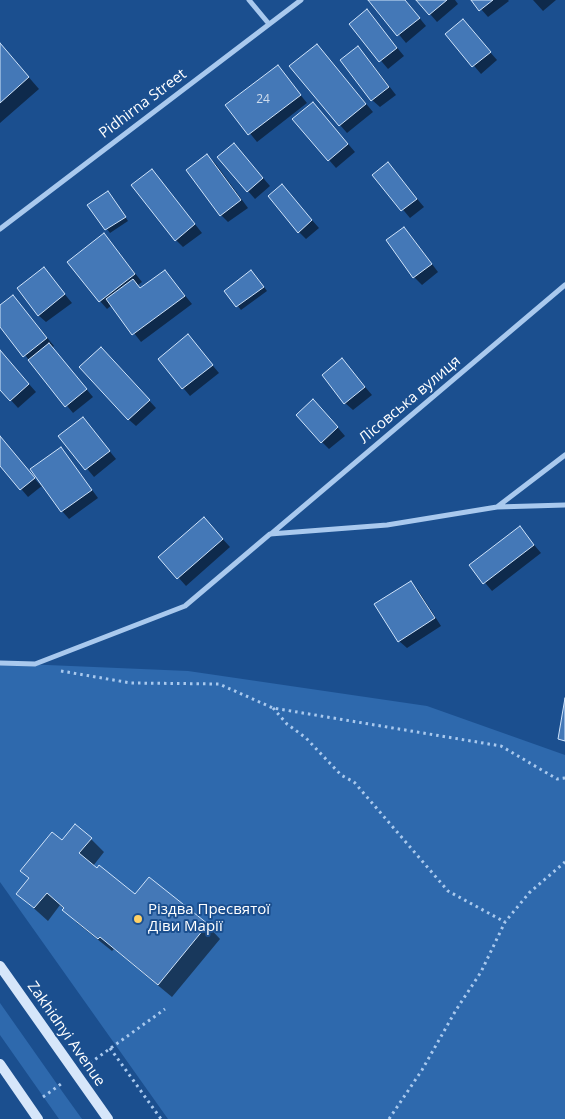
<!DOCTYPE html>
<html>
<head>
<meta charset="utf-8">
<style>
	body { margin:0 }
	canvas { display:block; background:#1b4f8f }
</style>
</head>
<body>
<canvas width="565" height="1119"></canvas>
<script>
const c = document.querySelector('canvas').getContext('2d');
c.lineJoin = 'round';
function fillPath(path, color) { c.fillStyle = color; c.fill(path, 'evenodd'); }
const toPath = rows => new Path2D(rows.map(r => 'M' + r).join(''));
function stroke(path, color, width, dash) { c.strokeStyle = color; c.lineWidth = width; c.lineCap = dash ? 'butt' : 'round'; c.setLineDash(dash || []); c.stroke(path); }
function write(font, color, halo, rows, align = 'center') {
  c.font = font + ' "Open Sans",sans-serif'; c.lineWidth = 4; c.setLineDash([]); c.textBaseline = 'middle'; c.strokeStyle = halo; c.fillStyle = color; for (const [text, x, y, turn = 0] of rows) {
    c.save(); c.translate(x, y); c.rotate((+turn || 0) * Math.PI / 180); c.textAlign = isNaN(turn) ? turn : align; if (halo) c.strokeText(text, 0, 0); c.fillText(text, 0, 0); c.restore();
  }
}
const green = toPath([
	[0,663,188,671,427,706,565,755,565,1119,168,1119,0,882],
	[0,1003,64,1094,82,1119,59,1119,0,1035]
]);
const shadow = toPath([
	[370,0,405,0,426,26,406,43],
	[418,0,455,0,458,4,437,22],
	[473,0,508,0,509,1,488,17],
	[533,0,556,0,543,11],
	[367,11,404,56,388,69,350,24],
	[463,21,497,60,481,74,447,34],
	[0,44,39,89,0,123],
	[324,53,373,112,347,133,340,125],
	[365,55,396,95,380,107,372,100],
	[277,66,307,103,257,142,227,105],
	[320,111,355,152,336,168,329,160],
	[241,152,270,186,255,199,248,191],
	[207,156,215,163,248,208,228,222,221,215],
	[388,164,424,207,410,218,374,175],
	[159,179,202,233,183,247,176,240],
	[282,186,319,228,306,239,299,232],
	[111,196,128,221,110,233,89,205],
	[404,228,411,236,438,272,422,285,414,277,387,240],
	[111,243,142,282,138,285,141,289,165,271,192,304,141,342,112,305,107,309,100,301],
	[44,269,72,303,46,322,38,315],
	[255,275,267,291,241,310,226,291],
	[13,296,54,346,52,348,93,397,73,413,0,325,0,307],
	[188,336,219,373,190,396,159,359],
	[0,351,36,392,18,408,0,388],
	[109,356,156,408,136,426,128,419],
	[342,360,372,395,353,410,345,403],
	[321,408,345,436,329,449,322,442],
	[83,418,116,459,94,477,60,436],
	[0,438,41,486,61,449,68,457,98,498,69,519,62,511,43,485,28,497,0,464],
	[211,526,230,547,186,586,160,557],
	[520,528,541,553,492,591,470,565],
	[410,582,418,590,441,626,407,648,399,641],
	[91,839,104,852,93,866,135,896,207,925,220,939,172,997,114,949,112,951,77,923,60,905,48,921,18,894,62,842]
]);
const building = toPath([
	[368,0,405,0,420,18,397,36,368,0],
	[416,0,447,0,429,15,416,0],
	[471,0,493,0,479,11,471,0],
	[367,9,397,48,379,62,349,24,367,9],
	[463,19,491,52,472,67,445,34,463,19],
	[0,43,29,77,0,103,0,43],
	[317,44,366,104,339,126,289,66,317,44],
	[358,46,389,87,371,101,340,60,358,46],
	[278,65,301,95,248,135,225,105,278,65],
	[313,102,348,144,328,161,292,119,313,102],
	[234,143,263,178,247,192,217,157,234,143],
	[207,154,241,200,220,216,186,170,207,154],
	[388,162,417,199,401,211,372,175,388,162],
	[152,169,195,224,175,241,131,185,152,169],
	[282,184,312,220,298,233,268,196,282,184],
	[108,191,126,217,105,230,87,205,108,191],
	[404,227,432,264,413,278,386,240,404,227],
	[104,233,135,274,99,302,67,262,104,233],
	[44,267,65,294,38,316,17,288,44,267],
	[165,270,185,296,132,335,106,299,133,279,140,288,165,270],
	[251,270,264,287,236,307,224,291,251,270],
	[13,295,47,338,23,357,0,327,0,305,13,295],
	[188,334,213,365,182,389,158,359,188,334],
	[49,343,87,389,65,407,28,360,49,343],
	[101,347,150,400,128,420,79,367,101,347],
	[0,350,29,384,10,401,0,390,0,350],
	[342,358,365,387,344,404,322,375,342,358],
	[313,399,338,427,321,443,296,415,313,399],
	[83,417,110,451,85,470,58,436,83,417],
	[0,436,35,478,20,490,0,466,0,436],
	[61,447,92,490,61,512,30,469,61,447],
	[204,517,223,539,177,579,158,557,204,517],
	[520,526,534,545,483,584,469,565,520,526],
	[411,581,435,618,398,642,374,604,411,581],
	[565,698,565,741,558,739,565,698],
	[75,824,92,838,79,853,97,868,99,865,135,894,149,877,208,924,158,985,100,937,98,939,62,910,64,908,47,893,34,908,16,894,29,878,20,871,52,832,62,840,75,824]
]);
const path = toPath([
	[61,671,131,683,219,684,273,708,501,746,557,779,565,778],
	[273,708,287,724,306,738,341,775,354,782,448,891,505,922],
	[110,1048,161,1119],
	[90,1063,165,1009],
	[43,1097,61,1084],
	[389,1119,422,1070,456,1010,481,972,505,922,529,893,565,862]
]);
const street = toPath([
	[249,0,269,24],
	[0,229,301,0],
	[497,507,565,505],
	[271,534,565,285],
	[0,663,35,664,185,606,270,534,387,525,497,507,565,455]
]);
const secondary = toPath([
	[0,966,108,1119],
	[0,1064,38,1119]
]);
const markers = [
	[138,919,5,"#ffd166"]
];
const numberNames = [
	["24",263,100]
];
const streetNames = [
	["Pidhirna Street",143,104,-37],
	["Лісовська вулиця",410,400,-40],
	["Zakhidnyi Avenue",66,1034,55]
];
const poiNames = [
	["Різдва Пресвятої",148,910],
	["Діви Марії",148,927]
];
fillPath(green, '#2e69ad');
fillPath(shadow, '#0007');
fillPath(building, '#4478b7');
stroke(building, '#cfe3fa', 1);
stroke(path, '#a9c9ee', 3, [2.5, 4]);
stroke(street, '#a9c9ee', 5);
stroke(secondary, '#d6e6fa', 10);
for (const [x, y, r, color] of markers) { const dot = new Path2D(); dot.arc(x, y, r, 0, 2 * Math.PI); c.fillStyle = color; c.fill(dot); stroke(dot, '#1b4f8f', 2); }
write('12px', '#d0dded', null, numberNames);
write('15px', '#fff', '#1b4f8f', streetNames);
write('15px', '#fff', '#1b4f8f', poiNames, 'left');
</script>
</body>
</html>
